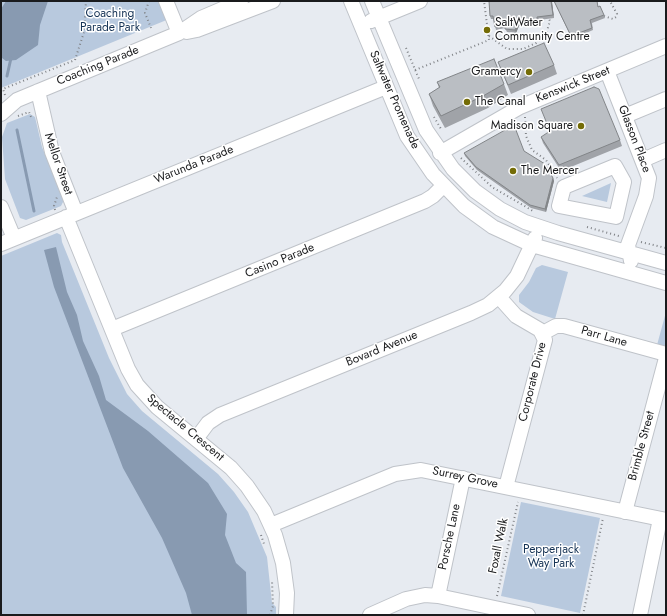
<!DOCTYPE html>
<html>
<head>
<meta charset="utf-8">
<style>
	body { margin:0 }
	#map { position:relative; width:667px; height:616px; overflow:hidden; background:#e7ebf1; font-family:Jost,sans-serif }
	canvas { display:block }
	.frame { position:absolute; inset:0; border:2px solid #1a1b1d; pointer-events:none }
</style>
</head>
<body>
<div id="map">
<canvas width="667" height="616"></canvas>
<div class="frame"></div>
</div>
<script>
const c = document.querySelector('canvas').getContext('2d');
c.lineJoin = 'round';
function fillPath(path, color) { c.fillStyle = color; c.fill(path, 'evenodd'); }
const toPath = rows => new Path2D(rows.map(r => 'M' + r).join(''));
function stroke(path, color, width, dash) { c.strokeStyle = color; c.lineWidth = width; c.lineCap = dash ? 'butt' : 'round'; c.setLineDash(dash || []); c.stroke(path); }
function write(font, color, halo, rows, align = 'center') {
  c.font = font + ' Jost,sans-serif'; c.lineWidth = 3; c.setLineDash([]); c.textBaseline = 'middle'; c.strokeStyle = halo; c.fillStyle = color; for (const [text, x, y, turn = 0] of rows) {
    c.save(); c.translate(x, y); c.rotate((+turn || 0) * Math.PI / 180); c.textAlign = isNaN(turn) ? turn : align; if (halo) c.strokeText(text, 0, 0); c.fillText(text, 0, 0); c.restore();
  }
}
const green = toPath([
	[1,1,161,1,169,19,1,88],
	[30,114,35,117,42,147,64,200,61,206,26,220,20,218,5,179,2,137,7,123],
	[611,183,607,202,582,196],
	[57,233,61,235,62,242,109,358,127,394,142,411,218,474,234,492,248,512,267,557,272,603,276,607,276,615,1,615,1,256],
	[542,265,568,272,555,319,533,312,519,302,519,295,529,282,536,268],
	[666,312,666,348,657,345],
	[521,502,600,518,580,613,501,596]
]);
const water = toPath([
	[6,1,48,1,40,25,38,45,16,60,6,61,2,58,1,52,1,9],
	[56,247,67,292,77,315,83,341,99,376,106,400,148,431,208,483,227,514,225,535,236,563,246,572,247,615,192,615,186,593,162,538,123,468,54,287,44,250]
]);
const stream = toPath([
	[7,76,11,58],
	[17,130,34,211]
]);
const path = toPath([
	[149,1,145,13,151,28],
	[630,1,630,2],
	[604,16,613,19,616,17,617,14,610,1],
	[489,36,507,49,523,49,536,43,546,34,550,21,548,17],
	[406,48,419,79],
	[415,70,489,40,484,1],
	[5,95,3,89,75,60,84,32,86,1],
	[18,116,29,112,31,117],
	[434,117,441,129],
	[525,117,526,136,532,150,546,160,557,178],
	[461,158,492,187,533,211],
	[55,210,54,206,57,197],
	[587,227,619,236],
	[641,242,666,248],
	[261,535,264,544],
	[497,596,518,502],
	[270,615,273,606,272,581],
	[583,615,603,518]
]);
const minor = toPath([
	[166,1,179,33],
	[351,1,407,136,433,174,464,206,493,227,532,245,666,283],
	[372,1,426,130,453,169,475,191,500,209,525,222,558,233,666,263],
	[371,21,420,1],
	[187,32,197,30,273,1],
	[607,71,649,178,646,196,628,245,631,261],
	[38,91,52,152,76,213],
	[1,114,17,100,179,33,201,18,241,1],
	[625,116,666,99],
	[440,153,520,107,666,46],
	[643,160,666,150],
	[615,166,624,182,616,217,559,206,564,187,615,166],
	[1,207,14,238],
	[66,217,128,369,137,385,157,407,231,468,247,486,264,511,275,535,283,563,287,593,286,615],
	[1,244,386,87],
	[499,297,516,316,540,330,545,340,506,487],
	[112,329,425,201,433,196,443,186],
	[543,333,556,326,564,326,666,354],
	[196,439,208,423,220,415,471,313,488,305,505,291,517,276,535,238],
	[625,512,666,358],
	[271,525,395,474,421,470,666,520],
	[438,596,463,478],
	[370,615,406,599,425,595,438,596,528,615],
	[640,615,660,519]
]);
const wall = toPath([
	[489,1,597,1,598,7,600,6,605,18,592,23,593,30,572,39,554,1,552,2,554,18,539,20,538,24,519,26,516,33,507,32,505,28,496,30,494,19,491,19,490,16],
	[498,62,554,65,557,74,511,94],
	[437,82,504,84,508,95,488,108,445,128,433,106,429,94,439,88],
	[541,137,620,140,622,146,561,171,543,143],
	[524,151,553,178,554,181,546,212,531,208,477,170,465,156,464,153]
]);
const shadedWall = toPath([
	[551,1,552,2,554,18,553,15],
	[518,23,519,26,516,33,515,30],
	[553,178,554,181,546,212,545,209]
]);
const building = toPath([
	[489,1,551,1,553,15,537,17,537,21,518,23,515,30,505,29,505,25,495,27,493,16,490,16,489,1],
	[554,1,597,1,598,7,600,6,604,15,590,20,592,28,571,36,554,1],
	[544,43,554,65,508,85,498,62,544,43],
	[494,59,504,84,483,96,441,116,429,94,440,87,437,82,494,59],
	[594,87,599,89,620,140,559,165,541,137,550,131,541,109,594,87],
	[514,125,524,151,545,164,553,178,545,209,530,205,476,167,464,153,514,125]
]);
const markers = [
	[487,30,4,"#746c06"],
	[529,72,4,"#746c06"],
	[467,102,4,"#746c06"],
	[581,126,4,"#746c06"],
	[513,171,4,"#746c06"]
];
const parkNames = [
	["Coaching",110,14],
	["Parade Park",110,28],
	["Pepperjack",551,550],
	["Way Park",551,564]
];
const poiNames = [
	["SaltWater",495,23],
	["Community Centre",495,37],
	["Gramercy",521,72,"right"],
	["The Canal",475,102],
	["Madison Square",573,126,"right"],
	["The Mercer",521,171]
];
const streetNames = [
	["Coaching Parade",98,66,-22],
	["Kenswick Street",573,85,-22],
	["Saltwater Promenade",394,100,66],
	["Glasson Place",634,139,69],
	["Mellor Street",58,164,71],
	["Warunda Parade",194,165,-22],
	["Casino Parade",280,261,-22],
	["Parr Lane",604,337,16],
	["Bovard Avenue",382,349,-22],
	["Corporate Drive",533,382,-76],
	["Spectacle Crescent",185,428,40],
	["Brimble Street",642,446,-75],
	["Surrey Grove",465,478,12],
	["Porsche Lane",450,537,-78],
	["Foxall Walk",499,546,-78]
];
fillPath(green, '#b8c9de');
fillPath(water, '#889ab1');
stroke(stream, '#889ab1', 3);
stroke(minor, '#bfc3c9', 16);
stroke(path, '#808387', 2, [1, 3]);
stroke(minor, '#fff', 14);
fillPath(wall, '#a0a3a8');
fillPath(shadedWall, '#828588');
fillPath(building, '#babec3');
stroke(building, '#828588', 1);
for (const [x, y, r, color] of markers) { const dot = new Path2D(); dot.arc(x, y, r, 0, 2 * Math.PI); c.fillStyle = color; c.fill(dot); stroke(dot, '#fff', 1.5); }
write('12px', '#163355', '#fff', parkNames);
write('12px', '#1a1b1d', '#fff', poiNames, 'left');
write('12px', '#1a1b1d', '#fff', streetNames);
</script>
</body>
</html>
